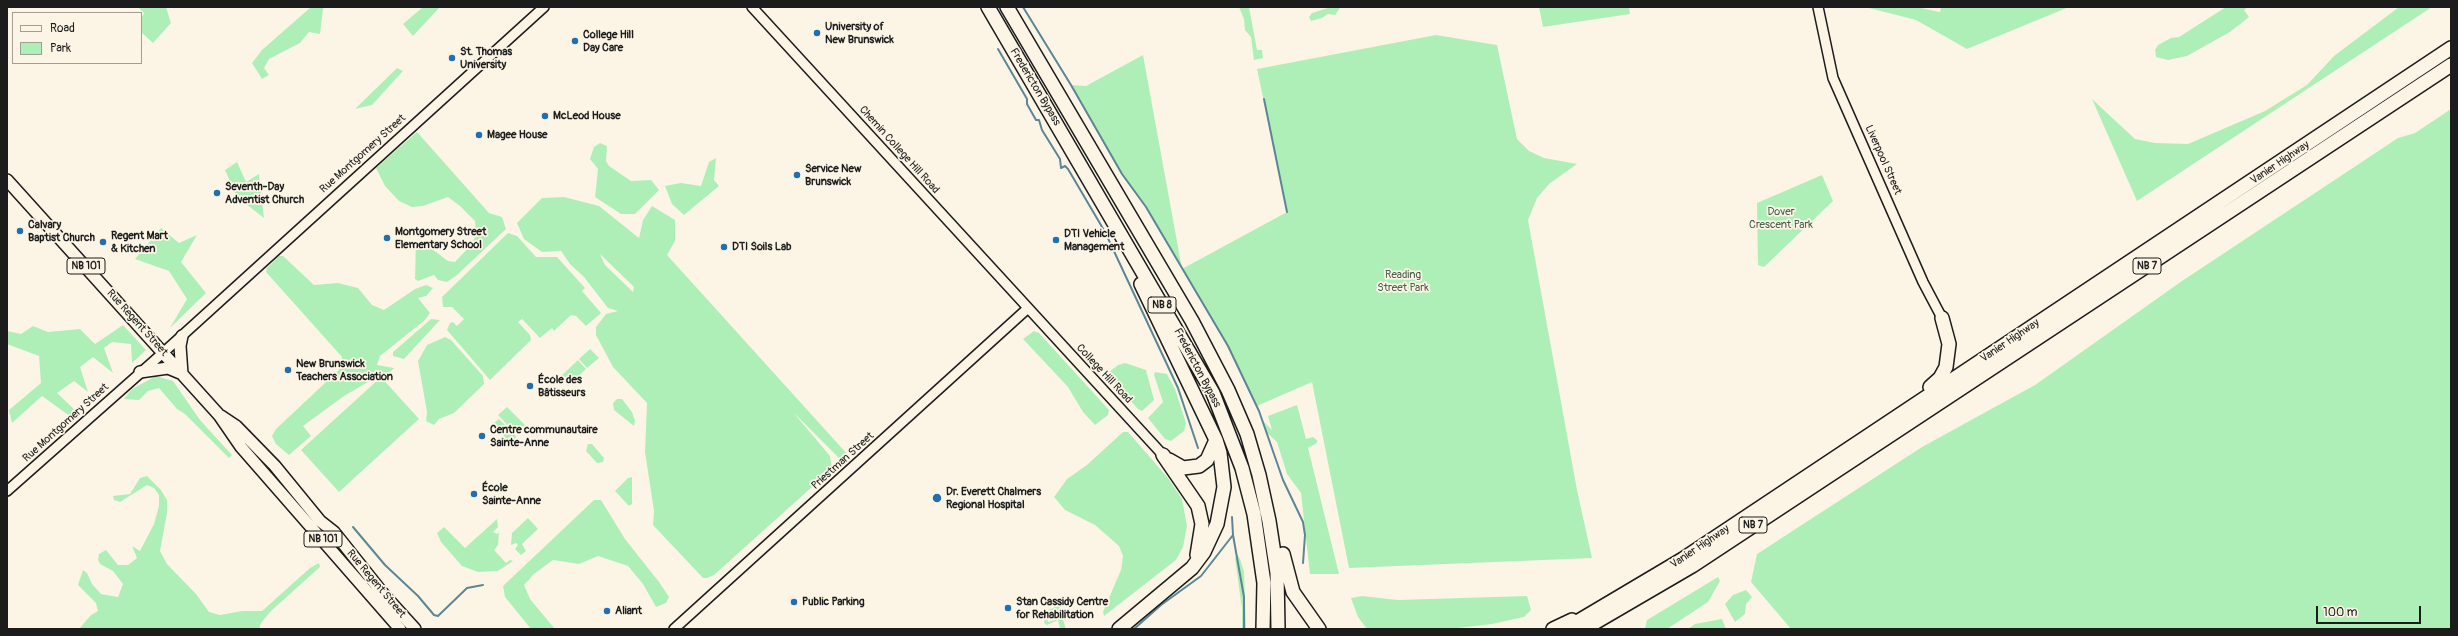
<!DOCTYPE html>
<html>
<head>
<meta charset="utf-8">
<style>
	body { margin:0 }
	#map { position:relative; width:2458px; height:636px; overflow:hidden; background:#fcf5e5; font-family:Pangolin,sans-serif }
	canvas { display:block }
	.frame { position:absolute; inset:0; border:8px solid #1c1c1c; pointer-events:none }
	.legend { position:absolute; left:12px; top:12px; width:130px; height:52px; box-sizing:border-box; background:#fcf5e5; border:1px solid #a29e95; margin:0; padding:5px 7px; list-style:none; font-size:12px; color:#1c1c1c }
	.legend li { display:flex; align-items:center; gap:8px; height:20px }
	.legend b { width:20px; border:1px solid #a29e95 }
	.scale { position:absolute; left:2316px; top:606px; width:105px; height:18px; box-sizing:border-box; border:2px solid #1c1c1c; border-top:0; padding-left:5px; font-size:12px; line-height:14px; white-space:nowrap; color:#1c1c1c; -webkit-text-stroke:3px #fcf5e5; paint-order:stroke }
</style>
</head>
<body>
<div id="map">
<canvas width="2458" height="636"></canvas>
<div class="frame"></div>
<ul class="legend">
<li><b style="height:5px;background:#fcf5e5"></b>Road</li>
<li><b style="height:11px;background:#aeefb8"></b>Park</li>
</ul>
<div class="scale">100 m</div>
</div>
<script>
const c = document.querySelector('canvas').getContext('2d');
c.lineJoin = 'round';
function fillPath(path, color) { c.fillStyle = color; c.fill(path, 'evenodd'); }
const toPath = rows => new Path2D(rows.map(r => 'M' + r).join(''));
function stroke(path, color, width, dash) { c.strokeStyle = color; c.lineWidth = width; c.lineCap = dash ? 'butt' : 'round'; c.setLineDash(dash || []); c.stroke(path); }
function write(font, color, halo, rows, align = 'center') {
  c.font = font + ' Pangolin,sans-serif'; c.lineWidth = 3.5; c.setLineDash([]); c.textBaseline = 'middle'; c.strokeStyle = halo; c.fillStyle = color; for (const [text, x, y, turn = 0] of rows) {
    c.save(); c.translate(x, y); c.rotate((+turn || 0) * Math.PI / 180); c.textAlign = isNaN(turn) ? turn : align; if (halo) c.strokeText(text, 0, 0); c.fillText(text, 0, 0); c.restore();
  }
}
const green = toPath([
	[138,7,166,7,171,23,153,43,141,32,141,19,144,13],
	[311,7,325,7,323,9,320,34,309,32,300,43,269,59,264,68,269,75,262,79,252,63,262,50],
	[423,7,440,7,413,36,403,24],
	[1239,7,1249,7,1257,50,1262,50,1263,58,1254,60,1251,37,1245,30,1244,19],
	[1331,7,1347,7,1340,8,1335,15,1328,14,1322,18,1311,21,1309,17,1312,13],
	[1539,7,1629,7,1630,14,1543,27],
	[1865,7,1916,7,1940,12,1941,7,2069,7,1967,49,1916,20],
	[2226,7,2248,7,2244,10,2249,17,2230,32,2187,56,2168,60,2156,57,2155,50,2158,45,2171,38,2179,37],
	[2399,7,2432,7,2137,201,2092,99,2135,139,2155,143,2188,144,2265,111,2307,85,2334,56],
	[1436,35,1497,45,1517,139,1529,151,1544,158,1577,164,1549,184,1537,198,1528,220,1577,490,1592,558,1349,568,1312,382,1257,406,1228,346,1182,269,1146,207,1122,174,1071,85,1086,86,1143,55,1182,269,1287,212,1257,69],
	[397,68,403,71,372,105,355,109],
	[2451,109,2451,629,1791,629,1751,582,1757,554,1922,447,2035,385,2182,281,2398,138,2415,133],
	[417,132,489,213,502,217,506,229,457,275,447,282,438,280,434,275,418,281,415,279,416,241,428,246,448,261,455,262,471,245,476,235,475,221,460,206,448,197,423,206,412,207,399,201,385,186,376,168],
	[600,143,607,146,606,161,609,166,631,181,651,180,659,190,635,214,621,214,595,197,598,169,590,159,594,147],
	[716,158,714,180,719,186,684,215,672,204,665,186,681,183,701,186,709,162],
	[237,162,246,182,259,174,264,218,237,197,225,170],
	[1822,175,1833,201,1764,267,1758,265,1757,203],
	[564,197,599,206,639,238,643,220,652,206,675,220,675,241,667,255,849,456,844,460,839,458,793,412,830,456,832,469,714,575,707,578,703,578,653,525,654,511,645,452,647,403,613,367,596,335,596,327,606,314,618,311,608,308,584,277,570,264,561,251,542,252,524,239,517,223,542,198],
	[600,254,634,287,633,292,605,265],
	[161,228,179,243,197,235,181,262,206,293,170,328,187,299,169,271,135,259],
	[508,233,517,236,536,257,557,257,585,288,582,291,601,313,586,326,576,316,571,315,554,331,552,328,540,338,522,319,518,322,530,335,531,340,490,380,447,330,450,323,453,322,457,326,464,319,452,307,443,307,442,297],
	[279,256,283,256,314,285,338,283,358,288,372,305,384,310,415,289,426,285,433,288,426,296,418,298,430,313,425,320,380,356,377,365,394,368,385,377,380,375,344,396,303,426,311,436,289,455,276,444,272,436,276,429,342,367,342,357,266,272,267,268],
	[431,319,440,320,404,359,393,356,393,352],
	[123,325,146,350,132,363,131,344,112,342,104,348,113,373,93,357,80,367,88,392,74,381,57,393,77,412,71,417,42,396,12,423,9,410,41,383,39,356,7,344,7,331,21,334,33,326,48,332,80,329,95,344],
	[1034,331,1039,333,1109,410,1108,415,1095,425,1083,412,1068,387,1023,339],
	[445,337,451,340,483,376,484,384,454,413,439,419,434,425,426,421,427,412,418,361,427,345],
	[590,349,599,358,587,368,579,359],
	[578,360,586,369,568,386,560,377],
	[1125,363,1146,370,1154,400,1142,411,1138,409,1109,377,1109,372,1118,365],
	[1155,372,1167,374,1175,389,1186,423,1184,431,1171,441,1165,439,1148,418,1163,402,1154,375],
	[156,376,173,381,200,420,232,455,229,458,185,414,177,409,159,388,148,391,139,400,124,399,132,389],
	[381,377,419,419,339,492,301,450],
	[617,399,622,399,632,412,635,421,634,426,614,410,613,403],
	[1297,405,1306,439,1313,437,1317,440,1317,443,1308,448,1339,574,1310,574,1301,493,1287,474,1277,442,1266,432,1262,420,1272,430,1268,416],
	[507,407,525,425,516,434,498,415],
	[499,419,516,436,515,445,513,446,493,424],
	[1123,432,1128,432,1168,478,1182,499,1187,526,1183,547,1176,560,1104,616,1103,612,1121,570,1123,556,1119,546,1095,525,1065,510,1054,497,1067,479,1087,465],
	[588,444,592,444,604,458,603,462,597,463,586,451],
	[147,476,161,490,167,500,167,513,160,551,167,564,196,594,209,612,220,615,242,611,262,611,310,568,319,563,320,567,271,611,261,623,259,629,79,629,91,615,98,611,96,603,78,585,83,570,87,573,92,584,101,594,118,597,123,584,113,571,100,564,98,560,99,554,106,550,118,565,128,565,137,558,132,546,140,551,154,524,159,506,159,495,154,488,147,485,120,502,114,500,113,496,130,494,140,478],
	[632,477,632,504,629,506,615,491,628,478],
	[594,500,601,500,625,539,659,582,669,597,666,603,656,607,643,584,628,566,598,556,579,564,553,560,534,574,524,585,530,599,555,629,531,629,505,597,503,586],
	[528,518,538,529,522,544,526,551,521,555,515,549,518,545,516,543,511,545,512,533],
	[497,519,498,527,493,532,497,534,499,532,498,545,494,550,506,563,510,560,513,561,498,571,478,572,462,566,441,542,437,533,444,527,465,548],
	[1237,554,1240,559,1244,572,1246,629,1242,629,1242,609,1235,558],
	[1718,577,1720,581,1708,602,1667,629,1645,629,1647,620],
	[1746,590,1752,597,1746,604,1745,614,1735,622,1725,604,1733,595],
	[1362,596,1398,600,1527,596,1531,610,1524,617,1492,624,1449,629,1367,629,1358,617,1351,598],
	[1058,603,1065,626,1066,629,1060,628,1058,620,1047,625,1044,623,1046,616,1048,622,1055,620,1055,614,1048,610,1058,606],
	[1722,619,1726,629,1688,629,1695,624]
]);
const stream = toPath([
	[1023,7,1071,85,1122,174,1146,207,1228,346,1259,411,1283,480,1303,522,1305,535,1303,563],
	[998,49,1027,99,1027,104,1036,120,1039,120,1042,130,1060,159,1061,168,1065,166,1068,169,1105,232,1178,388,1198,448],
	[1264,99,1287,212],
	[1232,517,1233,535,1244,597,1244,629],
	[353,527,385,565,418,596,434,615,438,616,467,588,483,585],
	[1134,629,1161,605,1201,576,1233,535]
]);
const tertiary = toPath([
	[752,7,1163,455],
	[1818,7,1833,78,1923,282,1942,318],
	[7,491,164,352,544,7],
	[674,629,1027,309]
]);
const primary = toPath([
	[7,180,219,415,241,447,400,629],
	[182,336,180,346,182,374],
	[140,372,168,368,180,373],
	[221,416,236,426,275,466,320,521,334,532,385,596,415,629]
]);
const motorway = toPath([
	[988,7,1213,393,1242,468,1254,514,1264,583,1263,629],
	[1007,7,1192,321,1228,390,1247,434,1259,475,1269,521,1277,573,1278,629],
	[1930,387,1940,378,1946,367,1949,344,1942,318],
	[1163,455,1198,506,1202,524,1197,555],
	[1169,460,1183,468,1199,466,1207,460,1216,440],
	[1283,554,1293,592,1319,629],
	[1119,629,1192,568,1204,552,1217,524,1224,487,1220,453,1216,440,1141,284],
	[1553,629,1572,620],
	[1565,629,1683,559,2451,48],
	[1584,629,1692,566,2451,65]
]);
const markers = [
	[817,33,4,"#1f6fb2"],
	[575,41,4,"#1f6fb2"],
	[452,58,4,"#1f6fb2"],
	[545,116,4,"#1f6fb2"],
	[479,135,4,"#1f6fb2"],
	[797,175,4,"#1f6fb2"],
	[217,193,4,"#1f6fb2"],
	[20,231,4,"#1f6fb2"],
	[387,238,4,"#1f6fb2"],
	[1056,240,4,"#1f6fb2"],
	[103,242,4,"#1f6fb2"],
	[724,247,4,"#1f6fb2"],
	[288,370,4,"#1f6fb2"],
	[530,386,4,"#1f6fb2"],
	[482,436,4,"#1f6fb2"],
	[474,494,4,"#1f6fb2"],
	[937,498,5,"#1f6fb2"],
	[794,602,4,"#1f6fb2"],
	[1008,608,4,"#1f6fb2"],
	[607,611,4,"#1f6fb2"]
];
const shields = [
	[86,266,38],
	[2147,266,28],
	[1162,305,28],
	[1753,525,28],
	[323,539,38]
];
const shieldNames = [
	["NB 101",86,266],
	["NB 7",2147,266],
	["NB 8",1162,305],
	["NB 7",1753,525],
	["NB 101",323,539]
];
const poiNames = [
	["University of",825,27],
	["New Brunswick",825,40],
	["College Hill",583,35],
	["Day Care",583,48],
	["St. Thomas",460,52],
	["University",460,65],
	["McLeod House",553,116],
	["Magee House",487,135],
	["Service New",805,169],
	["Brunswick",805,182],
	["Seventh-Day",225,187],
	["Adventist Church",225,200],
	["Calvary",28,225],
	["Baptist Church",28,238],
	["Montgomery Street",395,232],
	["Elementary School",395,245],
	["DTI Vehicle",1064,234],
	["Management",1064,247],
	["Regent Mart",111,236],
	["& Kitchen",111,249],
	["DTI Soils Lab",732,247],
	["New Brunswick",296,364],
	["Teachers Association",296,377],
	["École des",538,380],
	["Bâtisseurs",538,393],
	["Centre communautaire",490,430],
	["Sainte-Anne",490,443],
	["École",482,488],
	["Sainte-Anne",482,501],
	["Dr. Everett Chalmers",946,492],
	["Regional Hospital",946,505],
	["Public Parking",802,602],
	["Stan Cassidy Centre",1016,602],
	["for Rehabilitation",1016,615],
	["Aliant",615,611]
];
const streetNames = [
	["Fredericton Bypass",1035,87,59],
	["Chemin College Hill Road",899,150,48],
	["Rue Montgomery Street",363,154,-42],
	["Liverpool Street",1883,160,66],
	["Vanier Highway",2280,163,-34],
	["Rue Regent Street",137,323,48],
	["Vanier Highway",2010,341,-34],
	["Fredericton Bypass",1197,368,62],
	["College Hill Road",1104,374,47],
	["Rue Montgomery Street",66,423,-42],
	["Priestman Street",843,461,-42],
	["Vanier Highway",1700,547,-34],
	["Rue Regent Street",376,584,50]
];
const parkNames = [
	["Dover",1781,212],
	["Crescent Park",1781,225],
	["Reading",1403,275],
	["Street Park",1403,288]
];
fillPath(green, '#aeefb8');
stroke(stream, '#5c8696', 2);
stroke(tertiary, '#1c1c1c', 12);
stroke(primary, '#1c1c1c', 14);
stroke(motorway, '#1c1c1c', 16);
stroke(tertiary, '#fcf5e5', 9);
stroke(primary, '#fcf5e5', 11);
stroke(motorway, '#fcf5e5', 13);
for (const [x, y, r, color] of markers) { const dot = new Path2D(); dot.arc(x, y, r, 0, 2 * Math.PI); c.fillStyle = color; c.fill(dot); stroke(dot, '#fcf5e5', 1.5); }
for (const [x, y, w] of shields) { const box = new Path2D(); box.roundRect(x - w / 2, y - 8, w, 16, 3); c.fillStyle = '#fcf5e5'; c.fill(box); stroke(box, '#1c1c1c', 1); }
write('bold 10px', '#1c1c1c', null, shieldNames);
write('bold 11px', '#1c1c1c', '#fcf5e5', poiNames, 'left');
write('11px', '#1c1c1c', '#fcf5e5', streetNames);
write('11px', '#485b4b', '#fcf5e5', parkNames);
</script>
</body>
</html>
